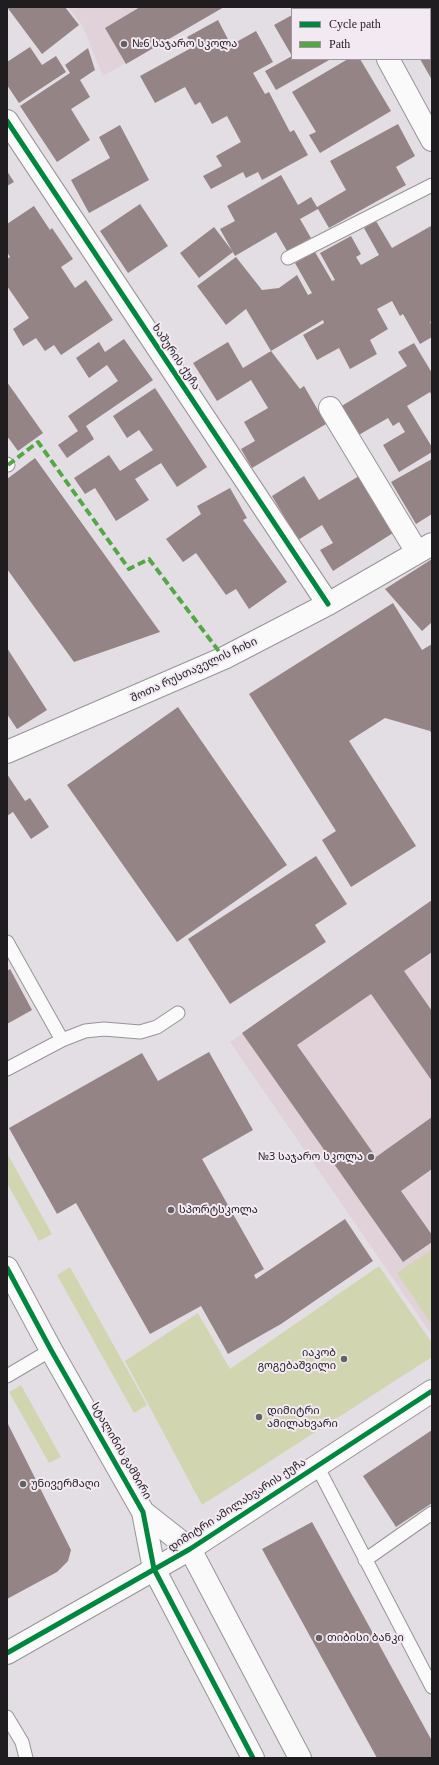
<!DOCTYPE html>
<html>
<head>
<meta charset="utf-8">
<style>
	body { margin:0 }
	#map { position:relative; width:439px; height:1765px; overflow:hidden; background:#e3dee4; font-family:Georgia,serif }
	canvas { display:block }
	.frame { position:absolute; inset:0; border:8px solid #201d21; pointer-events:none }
	.legend { position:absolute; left:291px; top:8px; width:140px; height:52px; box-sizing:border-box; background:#f2e9f3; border:1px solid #9e979f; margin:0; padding:5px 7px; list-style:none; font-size:12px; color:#201d21 }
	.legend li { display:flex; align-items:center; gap:8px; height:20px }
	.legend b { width:20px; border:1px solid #9e979f }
</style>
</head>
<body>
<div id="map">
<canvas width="439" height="1765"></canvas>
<div class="frame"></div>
<ul class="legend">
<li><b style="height:5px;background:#00873e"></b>Cycle path</li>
<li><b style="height:5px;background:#52a943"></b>Path</li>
</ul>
</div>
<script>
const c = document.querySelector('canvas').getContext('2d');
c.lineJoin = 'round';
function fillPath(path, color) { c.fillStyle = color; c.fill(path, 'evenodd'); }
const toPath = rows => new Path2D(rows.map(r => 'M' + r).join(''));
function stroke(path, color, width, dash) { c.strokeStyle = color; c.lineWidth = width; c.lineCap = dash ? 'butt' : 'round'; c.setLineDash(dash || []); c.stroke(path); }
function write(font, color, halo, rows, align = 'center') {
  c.font = font + ' Georgia,"Noto Sans Georgian",serif'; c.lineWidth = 4; c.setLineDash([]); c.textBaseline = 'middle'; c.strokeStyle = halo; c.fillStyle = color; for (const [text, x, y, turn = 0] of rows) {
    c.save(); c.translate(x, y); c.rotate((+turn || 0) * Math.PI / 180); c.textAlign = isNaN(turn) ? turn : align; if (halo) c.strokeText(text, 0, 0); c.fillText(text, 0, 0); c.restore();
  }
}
const education = toPath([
	[68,7,224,7,103,76,82,25],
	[432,900,432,1335,230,1042]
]);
const green = toPath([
	[7,1153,52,1234,39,1241,7,1183],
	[432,1249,432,1325,397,1273],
	[379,1266,432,1343,432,1357,202,1505,125,1361,198,1313,230,1369],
	[70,1267,147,1405,134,1413,57,1275],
	[21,1385,61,1457,49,1463,9,1392]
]);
const building = toPath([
	[7,7,65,7,79,25,42,54],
	[140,7,224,7,126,64,105,28],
	[306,7,330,7,331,9,303,9],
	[432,7,432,80,420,59,430,59,430,8],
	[292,15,292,56,274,25],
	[218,20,231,45,256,31,273,62,253,73,265,94,269,92,290,132,294,130,308,155,262,180,258,172,246,178,243,172,211,189,203,176,222,166,216,156,241,142,227,116,212,124,200,102,195,105,185,87,155,103,140,76,193,47,187,37],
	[30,47,42,65,56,56,66,72,19,103,7,85,7,62],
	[88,48,95,70,80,80,90,97,71,109,90,140,57,162,20,106,70,73,65,65],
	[292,56,292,59,331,59,276,90,265,71],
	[348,59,360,59,391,111,320,153,309,135,316,132,292,92],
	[398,124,415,156,396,167,406,185,329,228,318,209,300,219,311,238,287,251,276,232,235,256,220,229,235,221,227,206,281,175,298,205,311,197,317,207,346,190,330,161],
	[120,125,149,180,89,213,71,180,110,158,99,137],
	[7,171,14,182,7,186],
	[140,204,168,246,128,273,100,231],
	[34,206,50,230,52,228,73,259,61,267,75,288,86,280,113,320,61,355,54,345,45,351,36,338,23,346,13,329,29,318,7,286,7,259,10,257,7,252,7,224],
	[376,221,392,248,431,226,432,228,432,321,430,322,432,326,432,337,420,344,403,314,400,316,392,301,377,309,388,329,370,340,377,354,350,369,339,348,317,360,303,335,324,323,323,320,271,351,246,309,226,325,197,286,236,257,262,290,279,288,297,275,308,295,312,293,295,263,315,252,332,281,335,280,320,253,351,236,361,254,356,257,361,265,379,255,364,228],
	[214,227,233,252,199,278,180,253],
	[124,339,153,380,86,426,94,439,67,458,58,445,78,431,68,416,118,381,107,365,89,378,76,358,99,342,105,352],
	[228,342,243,368,271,351,300,389,304,386,326,424,252,468,241,449,255,441,244,422,268,408,251,380,217,401,193,363],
	[414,343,432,373,432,396,430,392,407,406,432,447,432,452,399,472,383,445,405,432,399,422,393,426,388,418,357,436,340,407,407,366,398,352],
	[7,382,43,433,18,451,7,436],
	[155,388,207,467,177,487,161,463,135,479,149,500,116,521,95,488,85,494,74,478,109,455,120,471,153,450,139,430,127,438,113,416],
	[35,458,160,632,74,662,7,569,7,479],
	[432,459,432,514,416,524,391,482],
	[304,476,319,500,359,476,393,533,333,571,320,550,333,543,322,525,298,540,272,496],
	[230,488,247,518,243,520,287,582,249,609,236,589,226,595,196,553,183,562,166,539,201,514,197,506],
	[432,559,432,622,422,631,385,589],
	[393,603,422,650,432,644,432,734,430,731,385,718,349,741,416,846,351,887,322,840,336,831,249,694],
	[7,648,47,710,17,729,7,714],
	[178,707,287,865,177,942,67,785],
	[7,774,25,801,30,798,49,827,31,839,13,812,7,816],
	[316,856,347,904,315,925,326,942,230,1004,188,939],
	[432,900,432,952,404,971,432,1011,432,1081,371,994,297,1045,376,1157,432,1117,432,1169,401,1191,432,1235,432,1242,403,1262,242,1033],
	[10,969,32,1010,7,1024,7,971],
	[209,1052,253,1130,202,1159,264,1269,254,1275,256,1279,345,1219,373,1261,281,1324,228,1354,201,1306,150,1334,76,1203,57,1214,9,1128,142,1053,158,1081],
	[7,1422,71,1550,68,1561,57,1572,7,1599],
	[432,1430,432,1503,396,1527,363,1476],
	[312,1522,432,1741,432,1758,377,1758,262,1549]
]);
const service = toPath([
	[288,258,432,185],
	[7,464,8,465],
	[7,942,62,1040,7,1069],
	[62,1040,85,1031,104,1029,140,1032,157,1027,178,1013],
	[7,1376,51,1350],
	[317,1466,432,1687],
	[365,1560,432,1513],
	[7,1717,22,1742,26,1758]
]);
const minor = toPath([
	[356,7,357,9],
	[388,59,432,140],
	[7,121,328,604],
	[330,408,417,552],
	[7,752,224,658,328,604,432,544],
	[7,1653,190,1549,432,1391]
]);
const secondary = toPath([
	[7,1268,51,1350,143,1512,154,1569,253,1758],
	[143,1512,190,1549,300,1758]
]);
const quiet = toPath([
	[8,465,38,442,129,569,149,559,224,658]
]);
const cycleway = toPath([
	[7,121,328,604],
	[7,1268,51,1350,143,1512,154,1569,253,1758],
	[7,1653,190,1549,432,1391]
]);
const markers = [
	[124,44,4,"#646165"],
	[371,1157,4,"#646165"],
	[171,1210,4,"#646165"],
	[344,1359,4,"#646165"],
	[259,1417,4,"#646165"],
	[23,1484,4,"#646165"],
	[319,1638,4,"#646165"]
];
const poiNames = [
	["№6 საჯარო სკოლა",132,44],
	["№3 საჯარო სკოლა",363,1157,"right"],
	["სპორტსკოლა",179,1210],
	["იაკობ",336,1353,"right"],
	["გოგებაშვილი",336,1366,"right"],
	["დიმიტრი",267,1411],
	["ამილახვარი",267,1424],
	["უნივერმაღი",31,1484],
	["თიბისი ბანკი",327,1638]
];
const streetNames = [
	["ხაშურის ქუჩა",176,357,56],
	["შოთა რუსთაველის ჩიხი",194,670,-25],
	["სტალინის გამზირი",121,1451,60],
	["დიმიტრი ამილახვარის ქუჩა",237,1505,-33]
];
fillPath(education, '#e1d1d9');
fillPath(green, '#d2d6b0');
fillPath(building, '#948485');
stroke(service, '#979498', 15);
stroke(minor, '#979498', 24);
stroke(secondary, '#979498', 24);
stroke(service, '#fbfafb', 13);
stroke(minor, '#fbfafb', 22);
stroke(secondary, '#fbfafb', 22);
stroke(quiet, '#52a943', 4, [8, 4]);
stroke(cycleway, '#00873e', 5);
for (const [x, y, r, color] of markers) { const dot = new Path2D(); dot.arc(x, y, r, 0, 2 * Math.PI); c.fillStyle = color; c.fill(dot); stroke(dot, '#f2e9f3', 1.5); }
write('11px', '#201d21', '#f2e9f3', poiNames, 'left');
write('11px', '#201d21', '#f2e9f3', streetNames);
</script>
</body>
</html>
